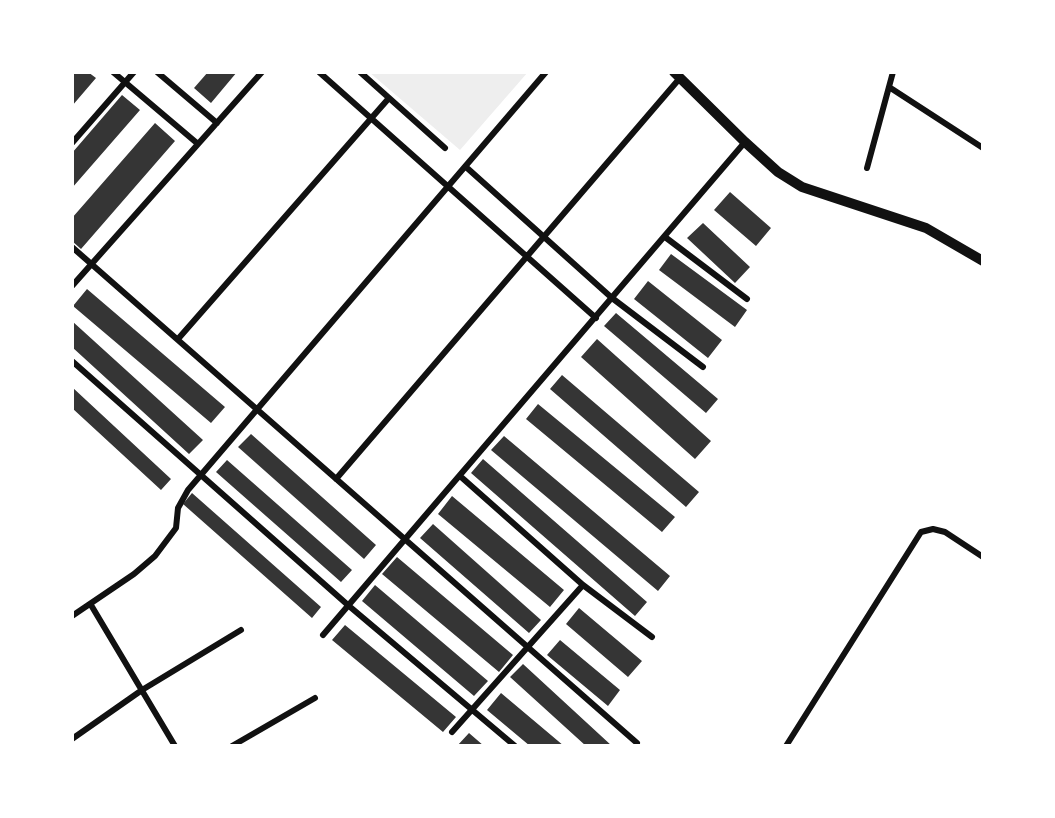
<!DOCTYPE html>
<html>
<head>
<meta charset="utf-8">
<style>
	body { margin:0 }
	#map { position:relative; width:1055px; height:818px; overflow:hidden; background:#fff; font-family:"Alegreya Sans",sans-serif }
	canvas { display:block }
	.frame { position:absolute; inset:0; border:74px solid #fff; pointer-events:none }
</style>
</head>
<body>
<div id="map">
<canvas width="1055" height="818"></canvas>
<div class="frame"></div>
</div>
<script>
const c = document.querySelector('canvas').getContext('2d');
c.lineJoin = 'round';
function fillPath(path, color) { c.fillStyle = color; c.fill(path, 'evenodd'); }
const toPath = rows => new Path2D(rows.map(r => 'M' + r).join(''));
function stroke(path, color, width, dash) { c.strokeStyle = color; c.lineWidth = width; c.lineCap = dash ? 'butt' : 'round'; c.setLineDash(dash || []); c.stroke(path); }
const green = toPath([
	[369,72,528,72,460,150]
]);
const building = toPath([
	[72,72,88,72,96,78,72,106],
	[208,72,237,72,211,103,194,88],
	[122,95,140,110,72,188,72,153],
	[155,123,175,141,81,249,72,241,72,218],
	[730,192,771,228,756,246,714,210],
	[703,223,750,267,735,283,687,238],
	[671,254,747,310,735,327,659,270],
	[648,281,722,340,708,358,634,299],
	[87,289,225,407,211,423,73,306],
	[616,313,718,399,706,413,604,326],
	[72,321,203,440,189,454,72,347],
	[597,339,711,441,695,459,581,357],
	[562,375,699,492,686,507,550,389],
	[72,387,171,479,161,490,72,408],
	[538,404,675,517,662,532,526,419],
	[251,434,376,545,364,559,238,447],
	[504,436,670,576,658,591,491,450],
	[483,459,647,602,635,616,471,473],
	[227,460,352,570,341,582,216,472],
	[192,493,321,607,312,618,183,504],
	[452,496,564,590,550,607,438,514],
	[433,524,541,620,529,633,420,538],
	[397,557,513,655,499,672,382,574],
	[375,585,488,681,474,696,362,601],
	[579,608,642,661,628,677,566,624],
	[345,625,456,717,443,732,332,640],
	[560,640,620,690,608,706,547,655],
	[523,664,612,746,586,746,510,677],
	[501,693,564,746,530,746,487,710],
	[469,733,484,746,457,746]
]);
const minor = toPath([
	[113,72,198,144],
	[157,72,217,123],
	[319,72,596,318],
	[360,72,445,148],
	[889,87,983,148],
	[72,143,134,72],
	[466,167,612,298,703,367],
	[867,168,893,72],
	[665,237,747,299],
	[72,247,637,743],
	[72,286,262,72],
	[178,339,389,98],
	[72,361,349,606,515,746],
	[460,476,583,585,652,637],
	[336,479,680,78],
	[91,605,175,746],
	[72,616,134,574,155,556,176,528,178,508,188,490,546,72],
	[323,635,745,142],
	[452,732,583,585],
	[72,739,142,690,241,630],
	[232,746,315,698],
	[786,746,921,532,933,529,945,532,983,557]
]);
const tertiary = toPath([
	[674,72,745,142,778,172,802,187,926,228,983,261]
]);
fillPath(green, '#eee');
fillPath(building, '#353535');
stroke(minor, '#111', 6);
stroke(tertiary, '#111', 10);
</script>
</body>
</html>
